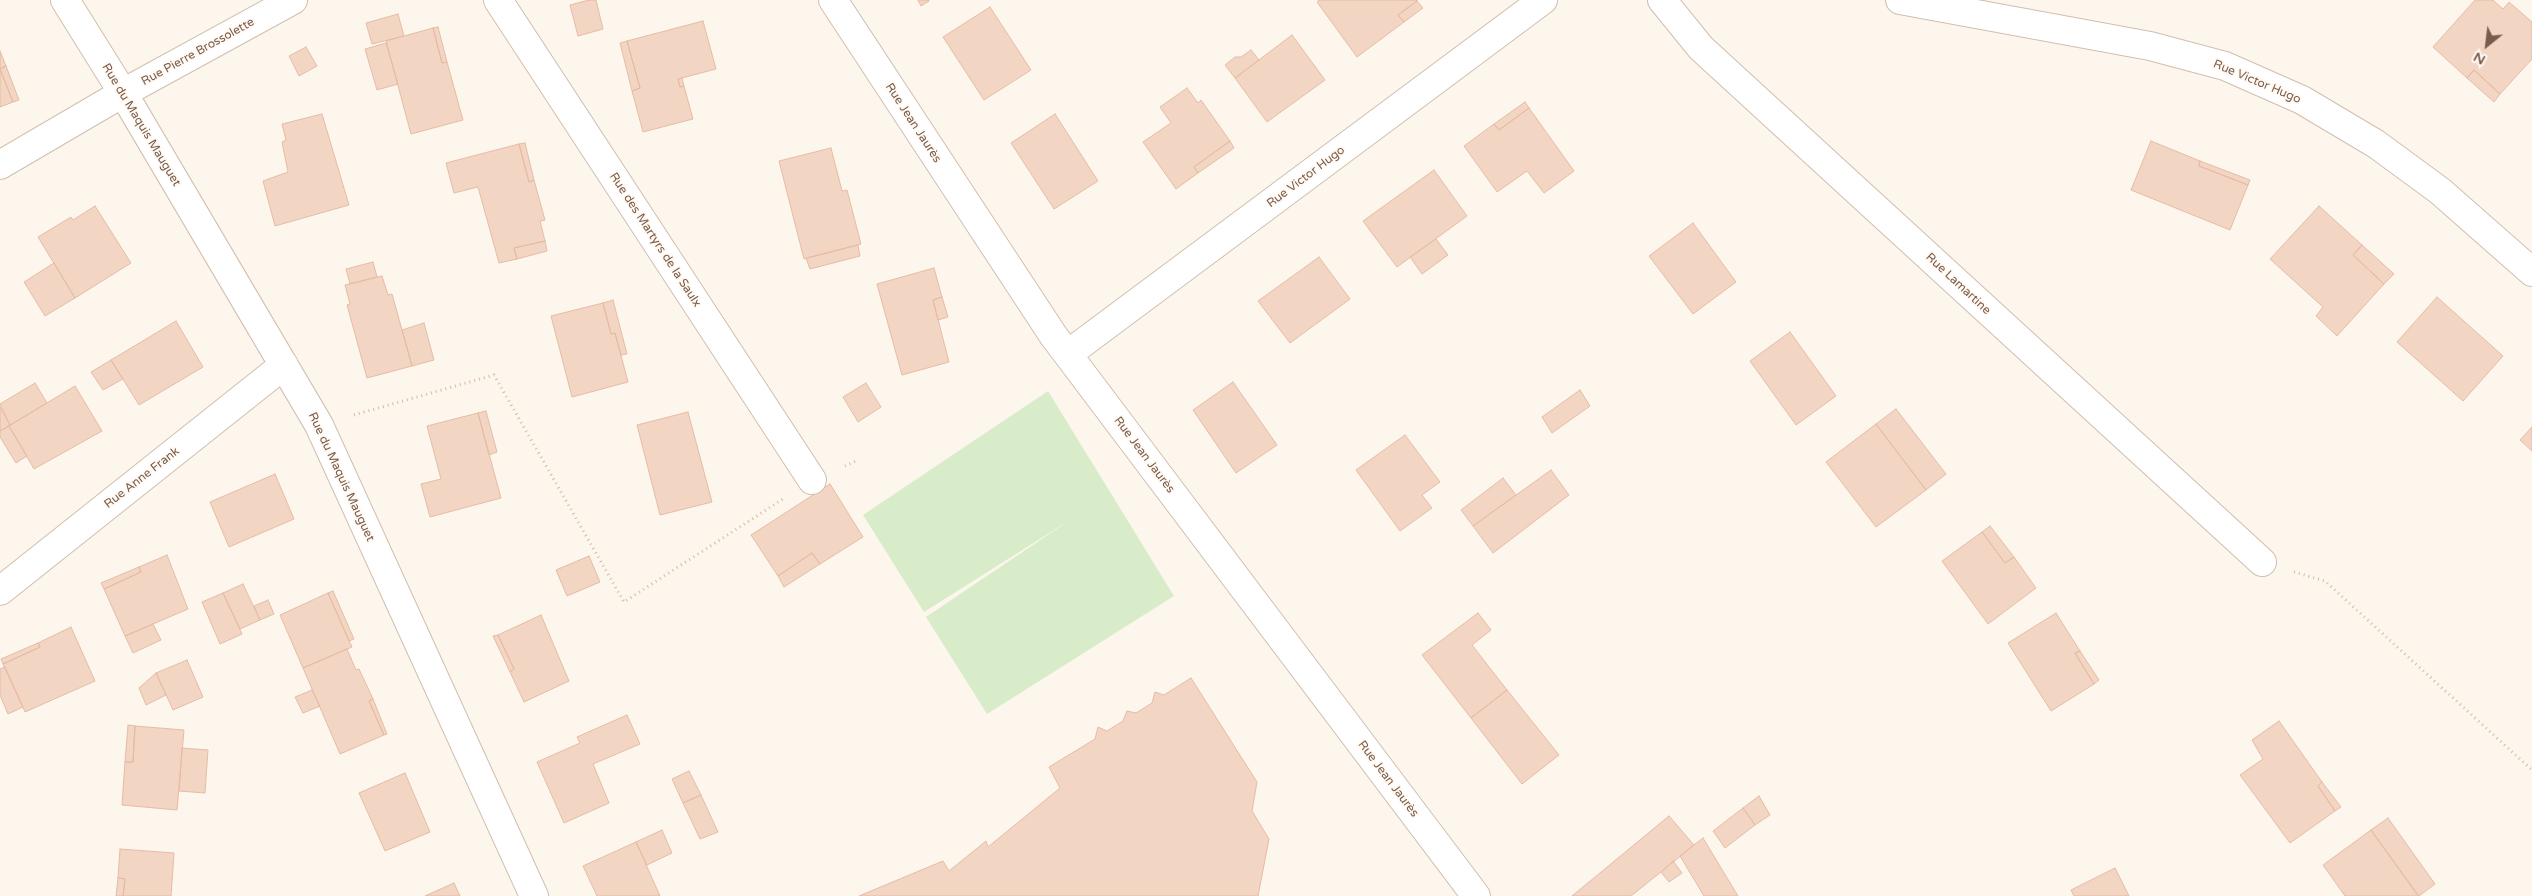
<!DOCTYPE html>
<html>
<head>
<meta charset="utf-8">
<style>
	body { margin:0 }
	#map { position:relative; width:2532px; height:896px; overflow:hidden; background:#fdf6ec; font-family:"Varela Round",sans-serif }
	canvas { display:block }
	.north { position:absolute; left:2462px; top:20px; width:50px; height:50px; -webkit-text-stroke:4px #fffaf3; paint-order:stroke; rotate:209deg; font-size:14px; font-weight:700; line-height:20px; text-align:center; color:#7a5c4d }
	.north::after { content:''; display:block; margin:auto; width:18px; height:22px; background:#7a5c4d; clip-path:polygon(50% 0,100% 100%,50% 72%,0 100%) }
</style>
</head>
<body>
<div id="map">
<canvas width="2532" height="896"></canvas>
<div class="north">N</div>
</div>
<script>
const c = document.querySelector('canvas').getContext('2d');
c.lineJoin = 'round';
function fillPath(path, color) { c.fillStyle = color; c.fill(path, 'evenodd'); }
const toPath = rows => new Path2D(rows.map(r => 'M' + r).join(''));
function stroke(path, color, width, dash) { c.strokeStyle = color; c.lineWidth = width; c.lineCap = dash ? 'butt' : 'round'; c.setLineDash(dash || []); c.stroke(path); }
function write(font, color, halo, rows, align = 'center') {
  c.font = font + ' "Varela Round",sans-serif'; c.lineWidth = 4; c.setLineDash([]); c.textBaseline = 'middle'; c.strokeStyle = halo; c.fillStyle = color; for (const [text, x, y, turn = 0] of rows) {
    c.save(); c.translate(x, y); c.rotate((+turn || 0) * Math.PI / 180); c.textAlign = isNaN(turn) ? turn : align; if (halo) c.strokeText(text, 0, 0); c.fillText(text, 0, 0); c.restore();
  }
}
const green = toPath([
	[1048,391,1174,596,987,714,926,617,1070,520,924,612,863,515]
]);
const building = toPath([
	[589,0,596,0,603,29,578,36,570,5,589,0],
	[918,0,929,0,929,1,921,6,918,0],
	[1319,0,1417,0,1417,1,1398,15,1404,22,1357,57,1317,2,1319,0],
	[2475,0,2493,0,2503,9,2509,2,2532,22,2532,59,2500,94,2474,70,2467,78,2433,47,2475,0],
	[1417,1,1423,8,1404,22,1398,15,1417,1],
	[990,7,1031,70,984,100,943,37,990,7],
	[398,14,404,36,372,44,366,23,398,14],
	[703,21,716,69,678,79,680,87,684,86,693,119,643,132,632,91,640,88,627,41,703,21],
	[438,27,447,62,442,63,433,28,438,27],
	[433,28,442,63,447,62,463,120,411,134,386,41,433,28],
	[1292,35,1325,80,1267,122,1235,78,1292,35],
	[627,41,640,88,632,91,620,43,627,41],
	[386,43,398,84,377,90,365,49,386,43],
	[306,47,317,66,299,76,289,56,306,47],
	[1251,50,1259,60,1235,78,1225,65,1235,57,1241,57,1251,50],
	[0,51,6,66,0,69,13,102,0,107,0,51],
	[6,66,19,100,13,102,0,69,6,66],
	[2474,70,2500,94,2494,102,2467,78,2474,70],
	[682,78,684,86,680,87,678,79,682,78],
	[1187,88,1198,103,1201,100,1230,141,1194,167,1198,173,1176,189,1143,142,1171,123,1160,107,1187,88],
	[1525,102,1529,108,1499,130,1494,124,1525,102],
	[1529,108,1574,171,1544,193,1527,171,1497,192,1464,146,1494,124,1499,130,1529,108],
	[322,114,349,205,275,226,263,181,288,172,282,142,286,140,282,124,322,114],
	[1055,114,1098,181,1054,209,1011,143,1055,114],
	[1230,141,1234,148,1198,173,1194,167,1230,141],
	[2151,141,2200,161,2199,166,2248,185,2230,230,2131,190,2151,141],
	[525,143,534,180,529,182,519,144,525,143],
	[519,144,529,182,534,180,545,220,540,221,545,241,514,248,517,259,499,263,478,187,454,193,446,163,519,144],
	[831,148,842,191,847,190,861,244,804,259,779,161,831,148],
	[2200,161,2250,180,2248,185,2199,166,2200,161],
	[1434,170,1467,216,1397,267,1363,221,1434,170],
	[95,206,131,263,75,298,38,237,71,217,73,220,95,206],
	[2319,206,2362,245,2353,255,2384,284,2337,336,2316,316,2323,307,2270,259,2319,206],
	[1693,223,1736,282,1693,314,1649,256,1693,223],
	[1436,239,1448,255,1422,274,1410,257,1436,239],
	[545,241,547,251,517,259,514,248,545,241],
	[858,245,860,256,810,269,806,258,858,245],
	[2362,245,2394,274,2384,284,2353,255,2362,245],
	[1319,257,1350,299,1290,343,1258,301,1319,257],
	[373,262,377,277,350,284,346,269,373,262],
	[54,263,75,298,45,316,24,282,54,263],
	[934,268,942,297,933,300,949,362,902,375,877,284,934,268],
	[382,276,388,295,392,294,412,366,367,378,347,305,350,304,345,285,382,276],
	[942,297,948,317,938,320,933,300,942,297],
	[2437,297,2503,356,2463,401,2397,342,2437,297],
	[613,300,627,354,621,355,615,333,611,334,603,303,613,300],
	[603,303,611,334,615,333,628,382,572,397,551,316,603,303],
	[176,321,203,367,139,405,111,360,176,321],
	[424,323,434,360,412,366,402,330,424,323],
	[1790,332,1836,396,1796,425,1750,361,1790,332],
	[111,360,123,379,103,390,91,372,111,360],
	[1233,382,1277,445,1236,473,1193,410,1233,382],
	[35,383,47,403,10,425,0,404,35,383],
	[866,383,881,407,858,422,843,397,866,383],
	[75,386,102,431,34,469,9,426,75,386],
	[1580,390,1590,406,1552,433,1542,417,1580,390],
	[0,407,10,425,0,431,0,407],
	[1896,409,1946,474,1926,490,1876,424,1896,409],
	[486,411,497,452,489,455,478,413,486,411],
	[688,412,712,502,660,515,637,425,688,412],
	[478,413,501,498,430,517,421,484,441,479,427,426,478,413],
	[1876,424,1926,490,1876,527,1826,462,1876,424],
	[9,426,27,456,16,463,0,437,0,431,9,426],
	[2532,427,2532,451,2520,440,2532,427],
	[1405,435,1440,482,1422,495,1432,508,1400,531,1356,470,1405,435],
	[1551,470,1569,495,1493,553,1473,526,1551,470],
	[275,474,294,519,229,547,210,502,275,474],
	[1503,478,1516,495,1473,526,1461,510,1503,478],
	[830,484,863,537,820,564,812,553,778,576,751,535,830,484],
	[1990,526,2014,557,2005,563,1982,532,1990,526],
	[1982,532,2005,563,2014,557,2036,588,1988,624,1942,561,1982,532],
	[812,553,820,564,784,587,778,576,812,553],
	[167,555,188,609,125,636,104,589,141,572,139,567,167,555],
	[589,556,600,582,567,596,556,570,589,556],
	[139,567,141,572,104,589,101,583,139,567],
	[243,584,260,620,240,629,223,593,243,584],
	[333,591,354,639,349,641,328,593,333,591],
	[223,593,242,634,220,644,202,602,223,593],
	[328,593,352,647,303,668,280,615,328,593],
	[268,600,274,614,260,620,254,606,268,600],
	[1478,613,1491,630,1472,645,1507,690,1471,718,1422,655,1478,613],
	[2056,613,2080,651,2075,653,2094,684,2051,711,2008,643,2056,613],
	[541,615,569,681,524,702,510,672,514,669,498,635,541,615],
	[153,624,161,640,133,653,125,636,153,624],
	[71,627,95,681,25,712,3,664,40,647,38,643,71,627],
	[498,635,514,669,510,672,493,636,498,635],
	[38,643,40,647,3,664,1,659,38,643],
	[347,649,356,670,359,669,373,699,369,701,384,735,340,754,303,668,347,649],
	[2080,651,2099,680,2094,684,2075,653,2080,651],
	[187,660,203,697,173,710,156,673,187,660],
	[5,667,23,707,8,714,0,695,0,669,5,667],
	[156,673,166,695,146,705,139,688,156,673],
	[1191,678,1257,782,1252,811,1269,839,1258,896,859,896,943,861,949,871,986,841,988,847,1060,788,1049,767,1095,739,1098,727,1107,731,1123,721,1127,711,1136,713,1152,703,1155,692,1164,695,1191,678],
	[312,690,320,706,303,713,295,697,312,690],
	[1507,690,1559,755,1522,784,1471,718,1507,690],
	[373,699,387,734,384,735,369,701,373,699],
	[627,715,640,744,593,764,609,803,564,823,537,762,580,743,577,737,627,715],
	[2279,721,2322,782,2318,786,2335,811,2290,843,2240,775,2263,759,2252,740,2279,721],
	[128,725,135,726,133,762,125,762,128,725],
	[135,726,184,730,177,810,122,805,125,762,133,762,135,726],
	[182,748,208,750,205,793,179,791,182,748],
	[689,771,701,795,683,803,672,779,689,771],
	[405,773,430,832,385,851,359,793,405,773],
	[2322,782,2341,807,2335,811,2318,786,2322,782],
	[701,795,718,832,700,839,683,803,701,795],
	[1759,796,1770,815,1755,825,1743,808,1759,796],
	[1743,808,1755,825,1725,848,1713,831,1743,808],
	[1669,816,1694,845,1677,859,1631,896,1572,896,1669,816],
	[2388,818,2435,884,2419,896,2371,830,2388,818],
	[662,830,672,853,647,865,636,842,662,830],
	[2371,830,2418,896,2345,896,2323,865,2371,830],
	[1703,838,1738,896,1704,896,1680,856,1703,838],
	[636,842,660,896,597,896,583,866,636,842],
	[120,849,174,853,171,896,123,896,125,879,118,878,120,849],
	[1673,861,1682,873,1669,882,1661,872,1673,861],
	[2115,868,2129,896,2074,896,2071,890,2115,868],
	[118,878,125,879,123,896,116,896,118,878],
	[454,883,460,896,425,896,454,883]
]);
const path = toPath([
	[354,415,494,375,624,602,783,499],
	[845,466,856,461],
	[2294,572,2325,581,2532,770]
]);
const street = toPath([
	[65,0,123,93,319,425,534,896],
	[498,0,812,480],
	[833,0,1053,335,1476,896],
	[1662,0,1701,48,2262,562],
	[1900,0,2150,46,2225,66,2302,100,2376,144,2440,191,2532,272],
	[0,165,123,93,293,0],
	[1068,354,1543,0],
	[0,591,284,365]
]);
const streetNames = [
	["Rue Pierre Brossolette",198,52,-29],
	["Rue Victor Hugo",2257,82,23],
	["Rue Jean Jaurès",913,123,57],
	["Rue du Maquis Mauguet",141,125,59],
	["Rue Victor Hugo",1306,177,-37],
	["Rue des Martyrs de la Saulx",655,240,57],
	["Rue Lamartine",1958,284,43],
	["Rue Jean Jaurès",1144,455,53],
	["Rue du Maquis Mauguet",341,477,65],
	["Rue Anne Frank",142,478,-38],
	["Rue Jean Jaurès",1388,779,53]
];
fillPath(green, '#d8ecc9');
fillPath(building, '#f3d5c3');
stroke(building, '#e6bba3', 1);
stroke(street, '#d1beb0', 30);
stroke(path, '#d9b8a5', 3, [1, 4]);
stroke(street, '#fff', 28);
write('12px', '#7a5c4d', '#fffaf3', streetNames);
</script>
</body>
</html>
